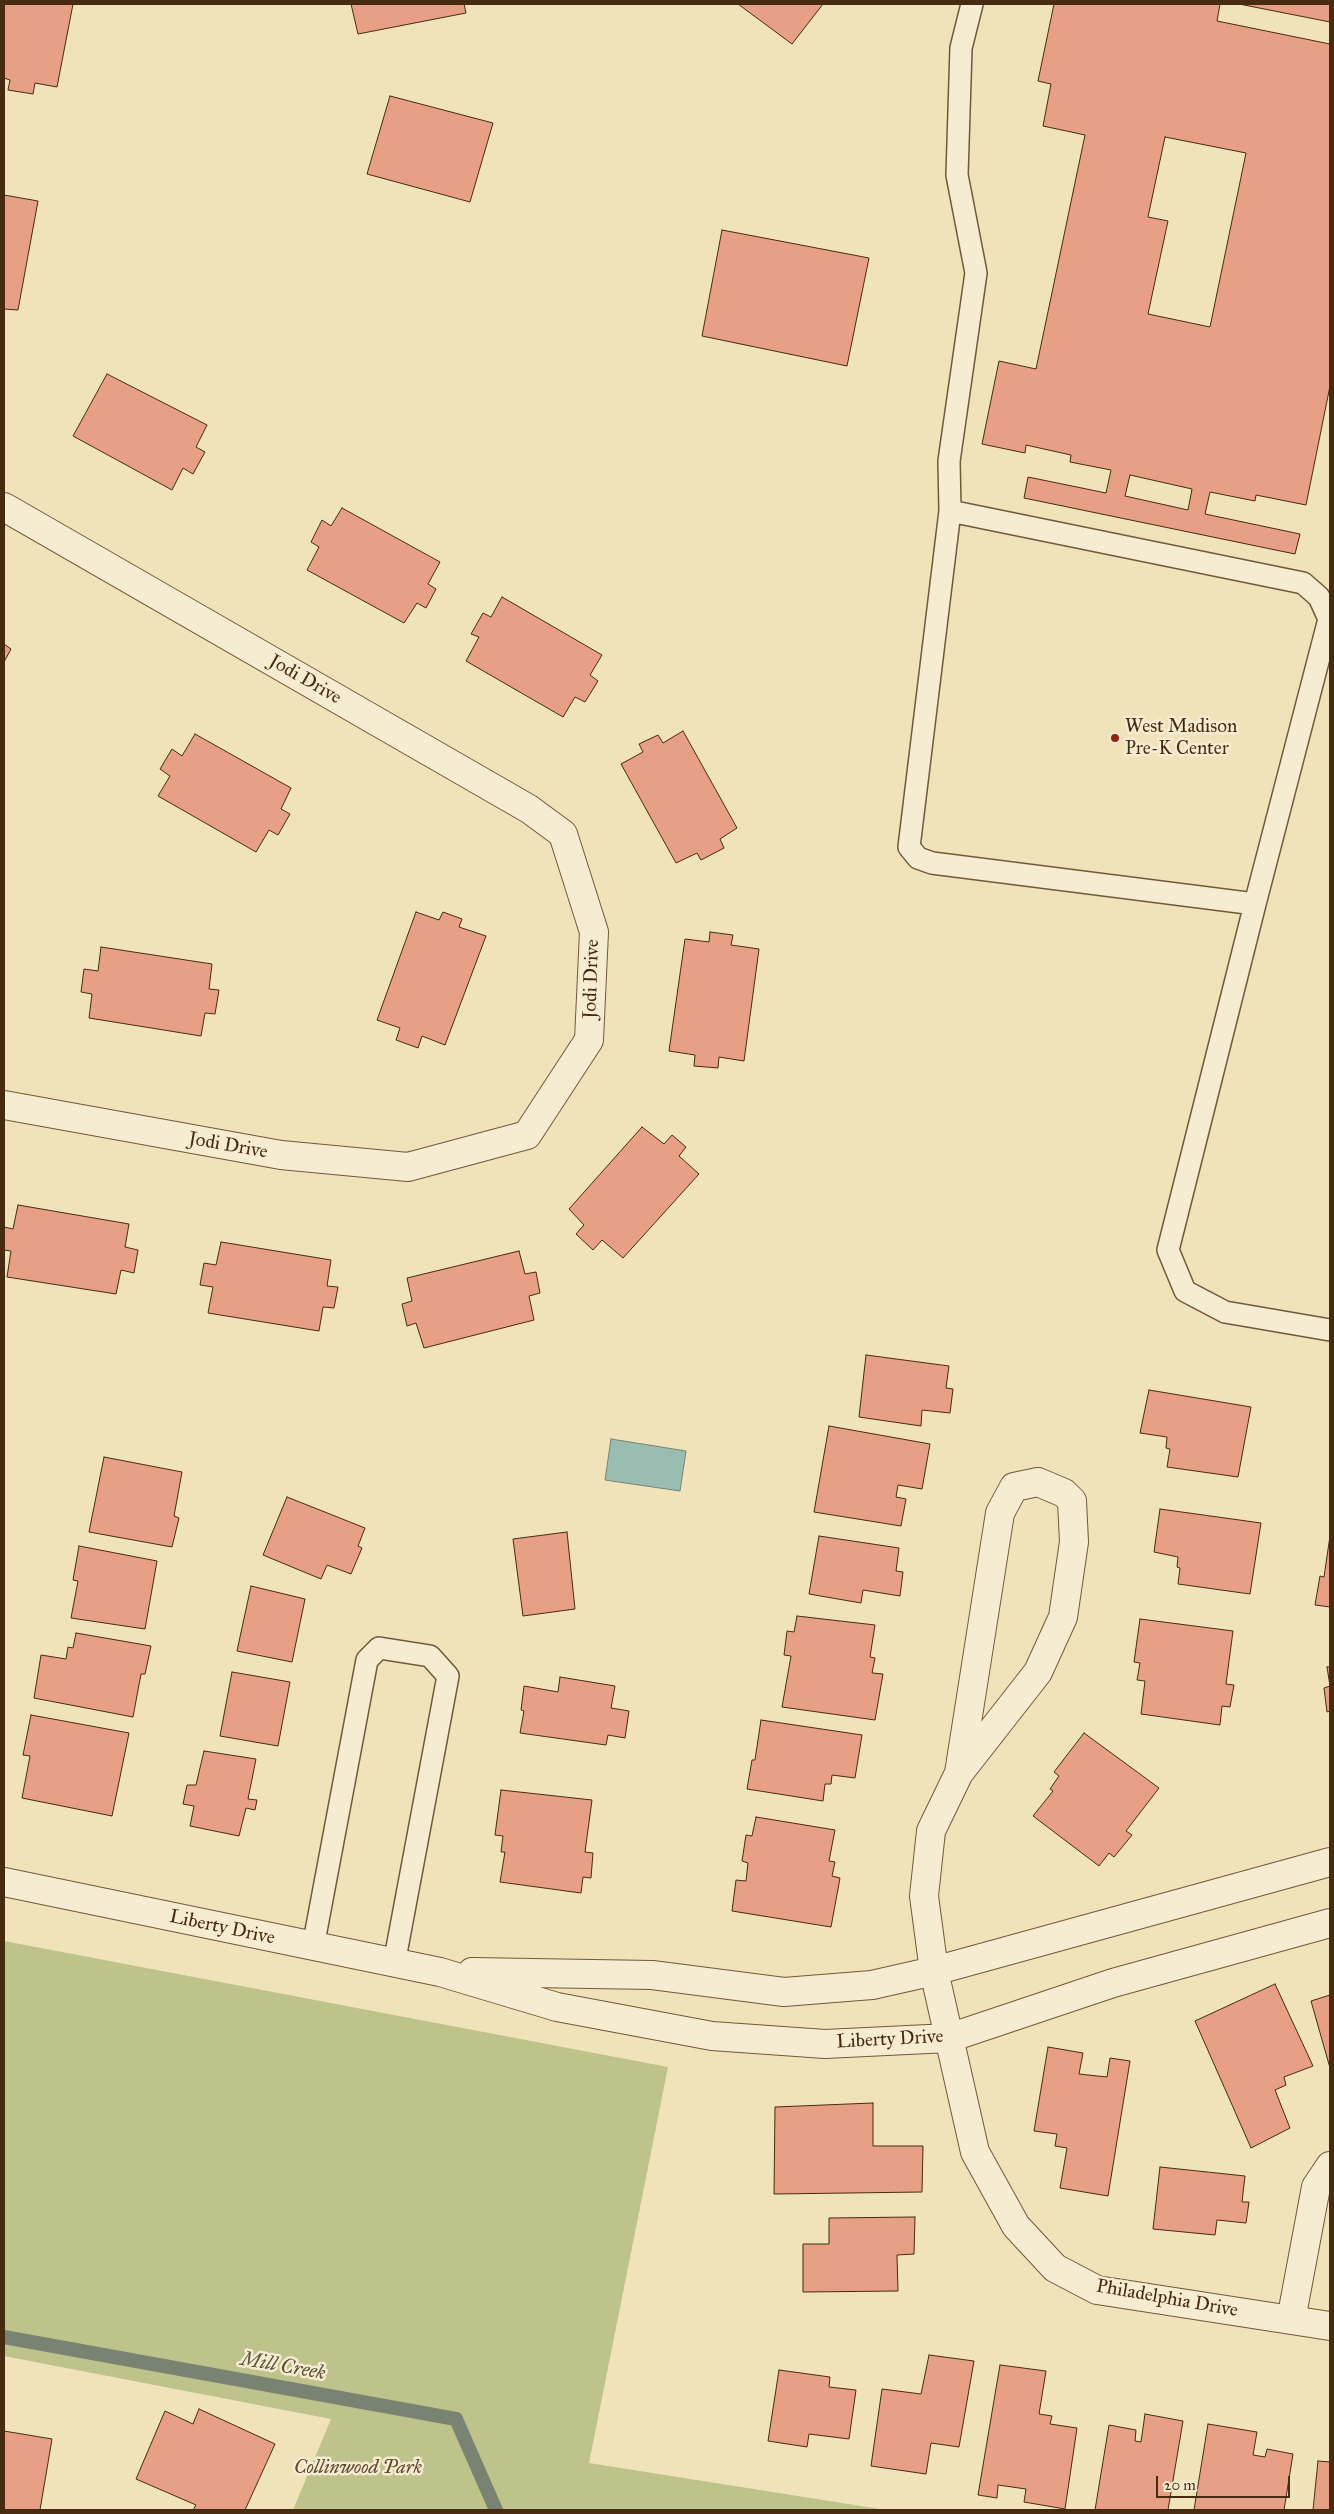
<!DOCTYPE html>
<html>
<head>
<meta charset="utf-8">
<style>
	body { margin:0 }
	#map { position:relative; width:1334px; height:2514px; overflow:hidden; background:#f0e2b9; font-family:"IM FELL Great Primer",serif }
	canvas { display:block }
	.frame { position:absolute; inset:0; border:5px solid #472b11; pointer-events:none }
	.scale { position:absolute; left:1156px; top:2476px; width:134px; height:22px; box-sizing:border-box; border:2px solid #472b11; border-top:0; padding-left:6px; font-size:15px; line-height:18px; white-space:nowrap; color:#472b11; -webkit-text-stroke:4px #f5ecd2; paint-order:stroke }
</style>
</head>
<body>
<div id="map">
<canvas width="1334" height="2514"></canvas>
<div class="frame"></div>
<div class="scale">20 m</div>
</div>
<script>
const c = document.querySelector('canvas').getContext('2d');
c.lineJoin = 'round';
function fillPath(path, color) { c.fillStyle = color; c.fill(path, 'evenodd'); }
const toPath = rows => new Path2D(rows.map(r => 'M' + r).join(''));
function stroke(path, color, width, dash) { c.strokeStyle = color; c.lineWidth = width; c.lineCap = dash ? 'butt' : 'round'; c.setLineDash(dash || []); c.stroke(path); }
function write(font, color, halo, rows, align = 'center') {
  c.font = font + ' "IM FELL Great Primer",serif'; c.lineWidth = 5; c.setLineDash([]); c.textBaseline = 'middle'; c.strokeStyle = halo; c.fillStyle = color; for (const [text, x, y, turn = 0] of rows) {
    c.save(); c.translate(x, y); c.rotate((+turn || 0) * Math.PI / 180); c.textAlign = isNaN(turn) ? turn : align; if (halo) c.strokeText(text, 0, 0); c.fillText(text, 0, 0); c.restore();
  }
}
const green = toPath([
	[4,1941,668,2067,589,2463,886,2510,293,2510,331,2419,4,2356]
]);
const water = toPath([
	[611,1439,686,1451,680,1491,605,1480,611,1439]
]);
const stream = toPath([
	[4,2337,456,2419,496,2510]
]);
const building = toPath([
	[4,4,73,4,57,87,35,83,33,94,8,90,10,80,4,78,4,4],
	[351,4,464,4,466,13,358,34,351,4],
	[738,4,823,4,792,44,738,4],
	[1054,4,1220,4,1217,21,1330,44,1330,386,1306,505,1256,495,1255,501,1210,492,1205,514,1300,534,1295,554,1024,498,1028,477,1106,493,1111,470,1070,462,1071,455,1026,445,1025,453,982,444,999,361,1036,369,1085,135,1043,126,1051,84,1038,81,1054,4],
	[1165,137,1246,153,1210,327,1148,314,1168,221,1148,217,1165,137],
	[1130,475,1192,489,1188,510,1125,496,1130,475],
	[1239,4,1330,4,1330,22,1239,4],
	[390,96,493,123,470,202,367,174,390,96],
	[4,195,38,201,18,310,4,309,4,195],
	[722,230,869,258,847,366,702,336,722,230],
	[107,374,207,425,196,447,205,452,193,474,183,468,172,490,73,436,107,374],
	[342,508,440,562,428,584,436,589,426,608,417,603,404,623,307,570,319,547,311,542,322,520,331,526,342,508],
	[502,597,602,655,590,675,598,681,585,702,575,697,563,717,466,661,479,637,471,634,483,613,491,617,502,597],
	[4,644,11,649,4,662,4,644],
	[683,731,737,828,720,839,724,848,701,860,697,853,676,863,621,764,643,752,639,744,658,735,663,743,683,731],
	[195,734,291,788,281,809,290,814,278,835,269,830,256,852,158,796,170,776,160,769,172,749,182,756,195,734],
	[416,912,439,920,443,912,462,919,459,927,486,936,445,1045,422,1036,418,1048,396,1040,400,1028,377,1020,416,912],
	[710,932,733,935,731,945,759,949,744,1061,719,1057,718,1068,694,1066,695,1055,669,1051,685,939,709,942,710,932],
	[101,947,212,964,209,989,219,990,215,1014,205,1013,201,1036,89,1018,92,994,81,992,84,969,98,971,101,947],
	[642,1127,664,1144,672,1135,686,1147,679,1156,699,1174,623,1258,602,1240,593,1250,576,1234,584,1225,569,1209,642,1127],
	[18,1205,129,1224,125,1247,138,1250,134,1273,121,1270,116,1294,7,1277,11,1251,4,1250,4,1227,13,1229,18,1205],
	[221,1242,331,1260,327,1286,338,1287,334,1308,323,1307,319,1331,208,1313,213,1287,200,1285,204,1263,216,1265,221,1242],
	[519,1251,525,1274,536,1272,540,1293,529,1296,534,1320,424,1348,416,1323,407,1326,402,1304,412,1301,407,1278,519,1251],
	[866,1355,949,1366,946,1388,953,1389,950,1413,922,1410,921,1426,859,1417,866,1355],
	[1149,1390,1251,1407,1238,1477,1167,1467,1170,1449,1166,1448,1167,1437,1140,1433,1149,1390],
	[829,1426,930,1444,922,1489,898,1485,896,1497,906,1499,901,1526,814,1512,829,1426],
	[104,1457,182,1472,174,1516,179,1518,172,1547,89,1532,104,1457],
	[287,1497,365,1528,358,1546,362,1548,351,1574,327,1565,321,1579,263,1555,287,1497],
	[1160,1509,1261,1523,1250,1594,1178,1584,1180,1568,1177,1567,1178,1557,1154,1552,1160,1509],
	[567,1532,575,1609,523,1616,513,1539,567,1532],
	[819,1536,899,1548,896,1571,903,1572,900,1596,863,1590,861,1603,809,1594,819,1536],
	[1330,1536,1330,1607,1315,1605,1320,1576,1324,1577,1330,1536],
	[79,1546,157,1561,145,1629,71,1618,78,1581,73,1580,79,1546],
	[251,1586,305,1599,292,1662,237,1651,251,1586],
	[797,1616,875,1625,870,1657,875,1658,872,1673,883,1674,875,1720,782,1707,791,1656,784,1655,787,1631,794,1632,797,1616],
	[1140,1619,1233,1631,1226,1684,1234,1685,1230,1707,1222,1706,1220,1725,1141,1714,1145,1681,1137,1680,1140,1663,1134,1662,1140,1619],
	[76,1633,151,1646,145,1674,141,1674,133,1717,34,1698,41,1655,66,1659,68,1647,73,1648,76,1633],
	[1327,1667,1330,1667,1330,1711,1327,1712,1324,1688,1330,1686,1327,1667],
	[232,1672,290,1682,278,1746,220,1736,232,1672],
	[560,1677,615,1686,611,1708,629,1711,625,1738,608,1735,606,1745,520,1733,524,1711,521,1710,524,1686,558,1692,560,1677],
	[31,1715,129,1733,112,1816,22,1798,30,1756,23,1755,31,1715],
	[761,1720,862,1735,855,1778,832,1775,831,1784,825,1784,823,1801,747,1789,752,1760,755,1760,761,1720],
	[1084,1733,1159,1788,1126,1831,1132,1835,1114,1857,1109,1853,1099,1866,1033,1816,1053,1791,1050,1789,1059,1776,1054,1772,1084,1733],
	[204,1751,256,1759,248,1799,257,1800,255,1810,246,1808,239,1836,190,1826,194,1806,183,1804,187,1785,196,1785,204,1751],
	[501,1790,592,1800,585,1852,593,1853,591,1878,583,1877,581,1893,500,1882,505,1852,501,1852,503,1836,495,1835,501,1790],
	[756,1817,835,1830,829,1861,835,1862,832,1876,840,1878,831,1927,732,1911,736,1880,746,1881,748,1863,742,1861,746,1835,752,1836,756,1817],
	[1275,1984,1313,2066,1284,2077,1286,2085,1275,2090,1290,2128,1251,2148,1195,2021,1275,1984],
	[1330,1995,1330,2068,1311,2001,1330,1995],
	[1048,2047,1083,2053,1079,2074,1107,2077,1110,2058,1130,2061,1108,2196,1060,2188,1067,2148,1055,2146,1057,2134,1034,2131,1048,2047],
	[873,2103,873,2146,923,2146,922,2192,774,2194,775,2107,873,2103],
	[1160,2167,1245,2176,1242,2202,1249,2202,1246,2223,1217,2220,1215,2235,1153,2229,1160,2167],
	[915,2217,914,2254,897,2255,898,2291,803,2292,803,2244,829,2244,829,2218,915,2217],
	[929,2355,974,2361,959,2447,931,2443,926,2474,871,2466,882,2389,921,2394,929,2355],
	[1000,2365,1046,2371,1039,2414,1052,2416,1050,2424,1077,2428,1065,2509,1024,2502,1026,2489,998,2485,997,2498,978,2495,1000,2365],
	[779,2370,830,2377,829,2387,856,2390,849,2439,809,2434,807,2447,768,2441,779,2370],
	[199,2409,275,2444,245,2510,193,2510,196,2505,136,2479,165,2411,193,2424,199,2409],
	[1145,2414,1183,2421,1168,2510,1095,2510,1109,2425,1136,2430,1135,2441,1141,2442,1145,2414],
	[1208,2424,1257,2432,1253,2455,1265,2457,1267,2449,1293,2454,1284,2510,1194,2510,1208,2424],
	[4,2431,52,2439,40,2510,4,2510,4,2431],
	[1318,2461,1330,2462,1330,2510,1313,2510,1318,2461]
]);
const service = toPath([
	[972,4,961,48,957,175,976,273,949,461,950,511,909,847,918,858,932,863,1255,904,1168,1250,1185,1291,1225,1312,1330,1330],
	[950,511,1303,583,1319,597,1329,619,1255,904],
	[313,1947,367,1660,379,1648,430,1656,448,1676,394,1964]
]);
const minor = toPath([
	[4,507,529,809,563,834,594,932,589,1040,527,1135,408,1167,281,1155,4,1105],
	[1038,1482,1064,1493,1072,1501,1074,1542,1063,1617,1038,1672,959,1773,1000,1513,1014,1487,1038,1482],
	[959,1773,931,1831,924,1896,934,1971,975,2152,1016,2226,1055,2268,1097,2290,1330,2326],
	[4,1882,440,1972,557,2007,712,2036,825,2044,949,2038,1113,1983,1330,1923],
	[472,1972,652,1975,784,1992,872,1985,934,1971,1330,1862],
	[1291,2320,1316,2187,1330,2166]
]);
const markers = [
	[1115,738,5,"#8f2418"]
];
const streetNames = [
	["Jodi Drive",305,680,30],
	["Jodi Drive",592,979,-88],
	["Jodi Drive",228,1146,10],
	["Liberty Drive",222,1928,12],
	["Liberty Drive",890,2040,-3],
	["Philadelphia Drive",1167,2299,10]
];
const poiNames = [
	["West Madison",1125,727],
	["Pre-K Center",1125,749]
];
const parkNames = [
	["Collinwood Park",358,2468]
];
const waterNames = [
	["Mill Creek",283,2367,10]
];
fillPath(green, '#bec28b');
fillPath(water, '#9abdb2');
stroke(water, '#798372', 1);
stroke(stream, '#798372', 14);
fillPath(building, '#e79f86');
stroke(building, '#472b11', 1);
stroke(service, '#71593b', 24);
stroke(minor, '#71593b', 30);
stroke(service, '#f5ecd2', 21);
stroke(minor, '#f5ecd2', 28);
for (const [x, y, r, color] of markers) { const dot = new Path2D(); dot.arc(x, y, r, 0, 2 * Math.PI); c.fillStyle = color; c.fill(dot); stroke(dot, '#f5ecd2', 2); }
write('19px', '#472b11', '#f5ecd2', streetNames);
write('19px', '#472b11', '#f5ecd2', poiNames, 'left');
write('italic 19px', '#5f4929', '#f5ecd2', parkNames);
write('italic 20px', '#5c5039', '#f5ecd2', waterNames);
</script>
</body>
</html>
